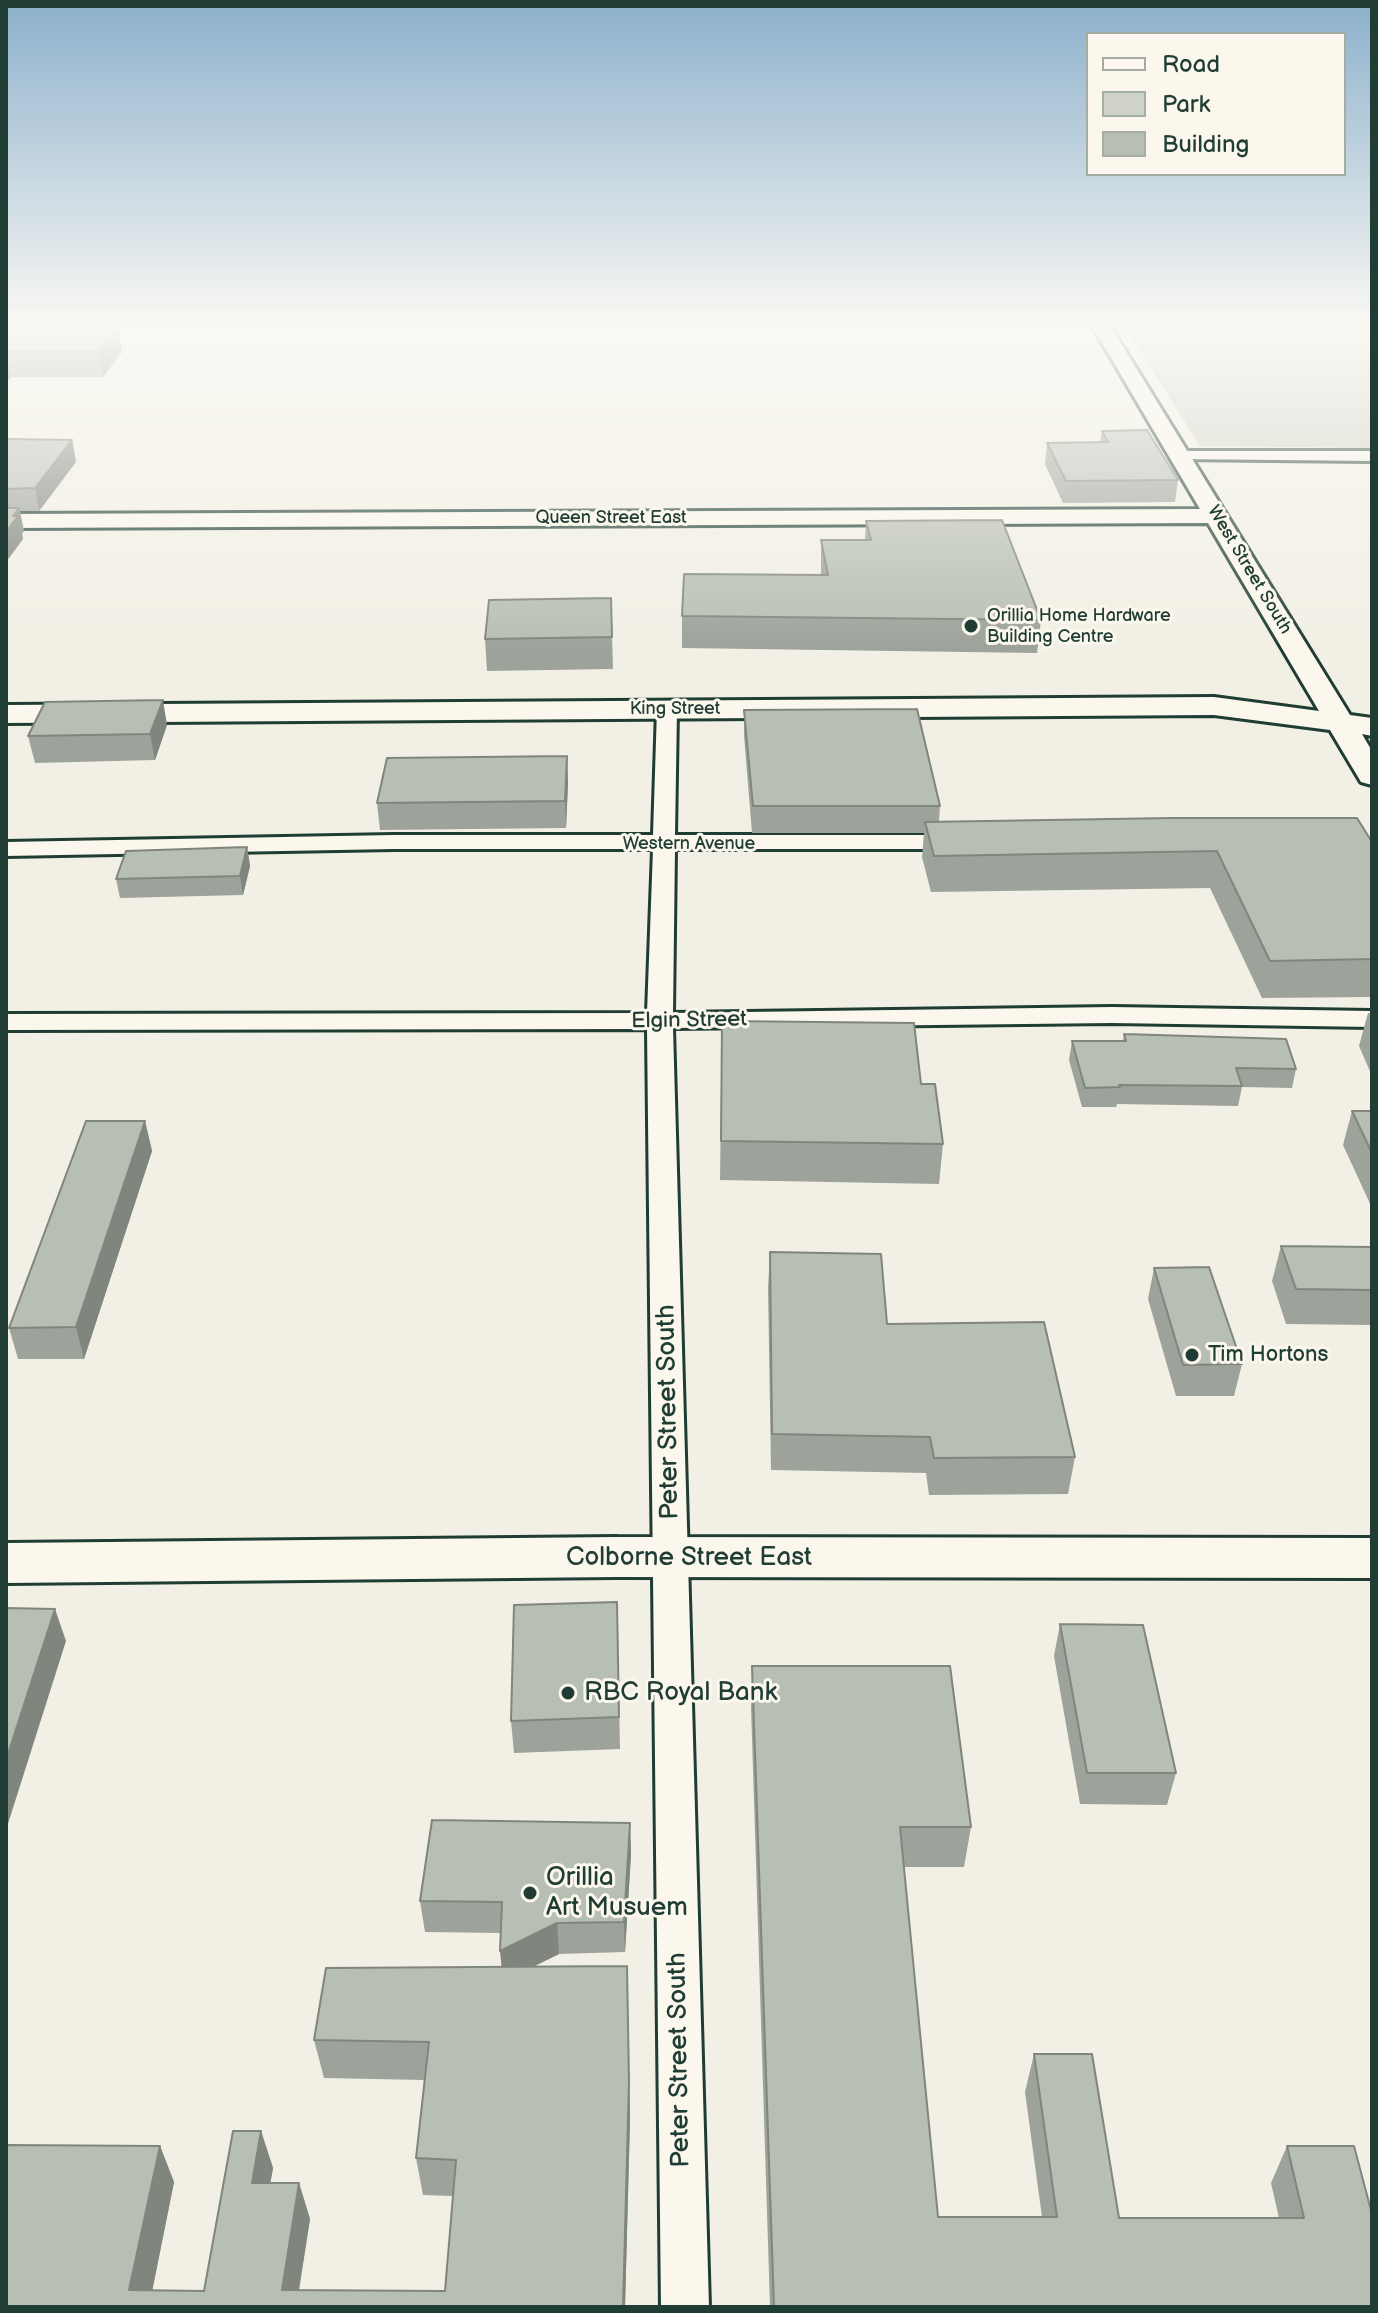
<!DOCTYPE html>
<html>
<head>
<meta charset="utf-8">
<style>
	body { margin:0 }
	#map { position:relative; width:1378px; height:2313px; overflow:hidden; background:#f2f0e5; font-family:"Balsamiq Sans",sans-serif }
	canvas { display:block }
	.frame { position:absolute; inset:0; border:8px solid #1f3d34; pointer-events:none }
	.legend { position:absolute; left:1086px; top:32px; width:260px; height:144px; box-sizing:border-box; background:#fbf7ec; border:2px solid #a3ada2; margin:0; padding:10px 14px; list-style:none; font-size:24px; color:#1f3d34 }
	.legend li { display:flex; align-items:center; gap:16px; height:40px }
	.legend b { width:40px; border:2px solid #a3ada2 }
</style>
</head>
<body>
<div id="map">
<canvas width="1378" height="2313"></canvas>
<div class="frame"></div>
<ul class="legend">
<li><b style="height:10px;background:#fbf7ec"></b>Road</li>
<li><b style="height:22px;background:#cfd2c8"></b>Park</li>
<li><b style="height:22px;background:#b7beb3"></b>Building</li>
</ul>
</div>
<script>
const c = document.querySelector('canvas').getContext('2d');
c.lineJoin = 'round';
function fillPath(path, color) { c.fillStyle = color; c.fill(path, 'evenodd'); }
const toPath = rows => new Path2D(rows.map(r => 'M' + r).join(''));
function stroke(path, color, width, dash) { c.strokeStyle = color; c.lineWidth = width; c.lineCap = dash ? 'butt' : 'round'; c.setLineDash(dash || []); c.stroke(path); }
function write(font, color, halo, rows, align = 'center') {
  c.font = font + ' "Balsamiq Sans",sans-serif'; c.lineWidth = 6; c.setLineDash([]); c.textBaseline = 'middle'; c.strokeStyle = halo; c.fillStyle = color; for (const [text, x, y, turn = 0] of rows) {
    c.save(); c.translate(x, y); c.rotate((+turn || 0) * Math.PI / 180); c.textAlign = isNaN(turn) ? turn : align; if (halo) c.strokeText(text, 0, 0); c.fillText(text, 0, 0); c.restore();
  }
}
const green = toPath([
	[1123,324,1372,324,1372,448,1200,446]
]);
const street = toPath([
	[1180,451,1372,451,1372,461,1175,459,1175,453,1180,451],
	[667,703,677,709,675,835,959,835,970,842,959,849,675,849,673,1013,1112,1007,1372,1011,1372,1027,1112,1023,673,1028,709,2307,661,2307,647,1029,6,1030,6,1014,647,1013,653,849,394,849,6,856,6,842,394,835,653,835,657,709,667,703]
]);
const secondary = toPath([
	[1091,324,1109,324,1350,715,1372,718,1372,736,1362,734,1372,751,1372,785,1361,782,1330,730,1214,715,6,723,6,705,1214,697,1319,711,1208,523,6,528,6,514,1200,509,1091,324],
	[617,1537,1372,1538,1372,1578,617,1577,6,1583,6,1543,617,1537]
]);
const wall = toPath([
	[6,326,118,326,122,352,103,377,11,377,6,383],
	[1102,431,1178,480,1175,502,1063,503,1045,464,1047,443,1100,442],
	[6,439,72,440,76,462,39,511,20,511,24,531,22,534,23,539,6,562],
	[866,521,1041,620,1037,653,682,648,682,616,821,575,821,540,865,540],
	[611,598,613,669,487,671,485,639],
	[744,710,940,806,939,821,1372,842,1372,997,1262,998,1210,888,931,892,922,857,924,833,752,833,744,736],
	[167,725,155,760,35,763,28,736],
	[567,756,568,783,566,828,380,830,377,803],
	[247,847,250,866,243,895,120,898,116,879],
	[1368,1013,1372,1014,1372,1076,1359,1046],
	[722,1021,921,1084,943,1144,939,1184,720,1180],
	[1124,1034,1296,1069,1292,1088,1242,1087,1238,1106,1117,1104,1116,1107,1082,1107,1069,1060,1072,1041,1123,1041],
	[1352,1111,1372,1111,1372,1208,1343,1145],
	[145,1121,152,1151,84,1359,18,1359,9,1328],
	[1281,1246,1372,1247,1372,1325,1286,1324,1272,1281],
	[770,1252,887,1324,1075,1457,1068,1494,929,1495,926,1473,771,1470,768,1288],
	[1154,1268,1242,1364,1234,1396,1176,1396,1148,1299],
	[617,1602,620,1749,514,1753,511,1721],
	[1060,1624,1176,1773,1167,1805,1080,1804,1054,1656],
	[752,1666,971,1827,964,1867,904,1867,938,2217,1042,2217,1025,2092,1034,2054,1119,2218,1279,2218,1271,2183,1287,2146,1372,2307,770,2307,751,1707],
	[630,1823,631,1854,625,1952,559,1954,533,1967,628,2005,630,2120,625,2307,6,2307,160,2146,174,2182,152,2291,204,2291,261,2131,273,2168,270,2183,299,2183,310,2219,299,2291,445,2291,453,2196,423,2195,416,2158,424,2080,324,2078,314,2040,502,1967,501,1933,425,1932,420,1901]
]);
const shadedWall = toPath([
	[118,326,122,352,103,377,98,351],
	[6,354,11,377,6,383],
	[72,440,76,462,39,511,35,488],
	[19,508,24,531,22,534,23,539,6,562,6,532,13,516],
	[163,700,167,725,155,760,150,734],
	[567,756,568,783,566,828,565,801],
	[247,847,250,866,243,895,240,876],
	[145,1121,152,1151,84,1359,76,1327],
	[55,1609,66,1641,6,1830,6,1760],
	[630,1823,631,1854,625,1952,624,1922],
	[557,1923,559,1954,503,1981,500,1951],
	[627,1966,630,2120,625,2307,623,2307],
	[261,2131,273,2168,264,2219,252,2183],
	[160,2146,174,2182,149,2307,129,2290],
	[299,2183,310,2219,296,2307,282,2290]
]);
const building = toPath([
	[6,326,118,326,98,351,6,351,6,326],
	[1147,430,1178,480,1066,481,1047,443,1108,442,1102,431,1147,430],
	[6,439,72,440,35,488,6,489,6,439],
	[6,508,19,508,13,516,18,516,6,532,6,508],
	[1002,520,1041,620,682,616,684,574,828,575,821,540,871,540,866,521,1002,520],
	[611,598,612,637,485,639,489,600,611,598],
	[163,700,150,734,28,736,45,702,163,700],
	[917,709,940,806,753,806,744,710,917,709],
	[567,756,565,801,377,803,387,758,567,756],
	[1172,818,1357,818,1372,842,1372,959,1270,961,1217,851,934,856,925,822,1172,818],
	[247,847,240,876,116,879,126,851,247,847],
	[722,1021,914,1023,921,1084,935,1084,943,1144,721,1141,722,1021],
	[1124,1034,1286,1039,1296,1069,1236,1068,1242,1086,1119,1085,1120,1087,1085,1088,1072,1041,1126,1041,1124,1034],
	[1352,1111,1372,1111,1372,1153,1352,1111],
	[86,1121,145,1121,76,1327,9,1328,86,1121],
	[1281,1246,1372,1247,1372,1290,1296,1289,1281,1246],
	[770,1252,881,1254,887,1324,1044,1322,1075,1457,934,1458,930,1437,772,1434,770,1252],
	[1209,1267,1242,1364,1183,1365,1154,1268,1209,1267],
	[617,1602,619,1717,511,1721,514,1605,617,1602],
	[6,1608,55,1609,6,1760,6,1608],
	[1060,1624,1143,1625,1176,1773,1087,1773,1060,1624],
	[752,1666,950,1666,971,1827,900,1827,938,2217,1057,2217,1034,2054,1092,2054,1119,2218,1304,2218,1287,2146,1354,2146,1372,2214,1372,2307,774,2307,752,1666],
	[432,1820,630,1823,624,1922,557,1923,500,1951,502,1902,420,1901,432,1820],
	[627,1966,629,2082,623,2307,6,2307,6,2145,160,2146,129,2290,204,2291,233,2131,261,2131,252,2183,299,2183,282,2290,445,2291,456,2160,416,2158,429,2042,314,2040,326,1968,627,1966]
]);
const markers = [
	[971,626,8,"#1f3d34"],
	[1192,1355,8,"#1f3d34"],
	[568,1693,8,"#1f3d34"],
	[530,1893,8,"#1f3d34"]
];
const farStreetnames = [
	["Queen Street East",611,518],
	["West Street South",1249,570,59],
	["King Street",675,709],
	["Western Avenue",689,844]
];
const farPoinames = [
	["Orillia Home Hardware",987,616],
	["Building Centre",987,637]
];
const streetNames = [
	["Elgin Street",689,1021,-1]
];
const poiNames = [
	["Tim Hortons",1208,1355]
];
const nearStreetnames = [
	["Peter Street South",669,1412,-91],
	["Colborne Street East",689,1558],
	["Peter Street South",680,2060,-91]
];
const nearPoinames = [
	["RBC Royal Bank",584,1693],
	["Orillia",546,1878],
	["Art Musuem",546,1908]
];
fillPath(green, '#cfd2c8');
stroke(street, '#1f3d34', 6);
stroke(secondary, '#1f3d34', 6);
fillPath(street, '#fbf7ec');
fillPath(secondary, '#fbf7ec');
fillPath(wall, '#9da39a');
fillPath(shadedWall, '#80857d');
fillPath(building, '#b7beb3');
stroke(building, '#80857d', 2);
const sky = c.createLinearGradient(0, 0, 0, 648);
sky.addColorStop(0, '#8cb0cc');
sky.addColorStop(0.5, '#f9f8f3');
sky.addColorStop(1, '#f9f8f300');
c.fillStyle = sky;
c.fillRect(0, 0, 1378, 648);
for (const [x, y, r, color] of markers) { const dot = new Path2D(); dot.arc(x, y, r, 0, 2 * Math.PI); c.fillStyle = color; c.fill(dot); stroke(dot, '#fbf7ec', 3); }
write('18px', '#1f3d34', '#fbf7ec', farStreetnames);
write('18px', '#1f3d34', '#fbf7ec', farPoinames, 'left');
write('22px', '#1f3d34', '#fbf7ec', streetNames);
write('22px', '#1f3d34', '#fbf7ec', poiNames, 'left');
write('26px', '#1f3d34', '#fbf7ec', nearStreetnames);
write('26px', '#1f3d34', '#fbf7ec', nearPoinames, 'left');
</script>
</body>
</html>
